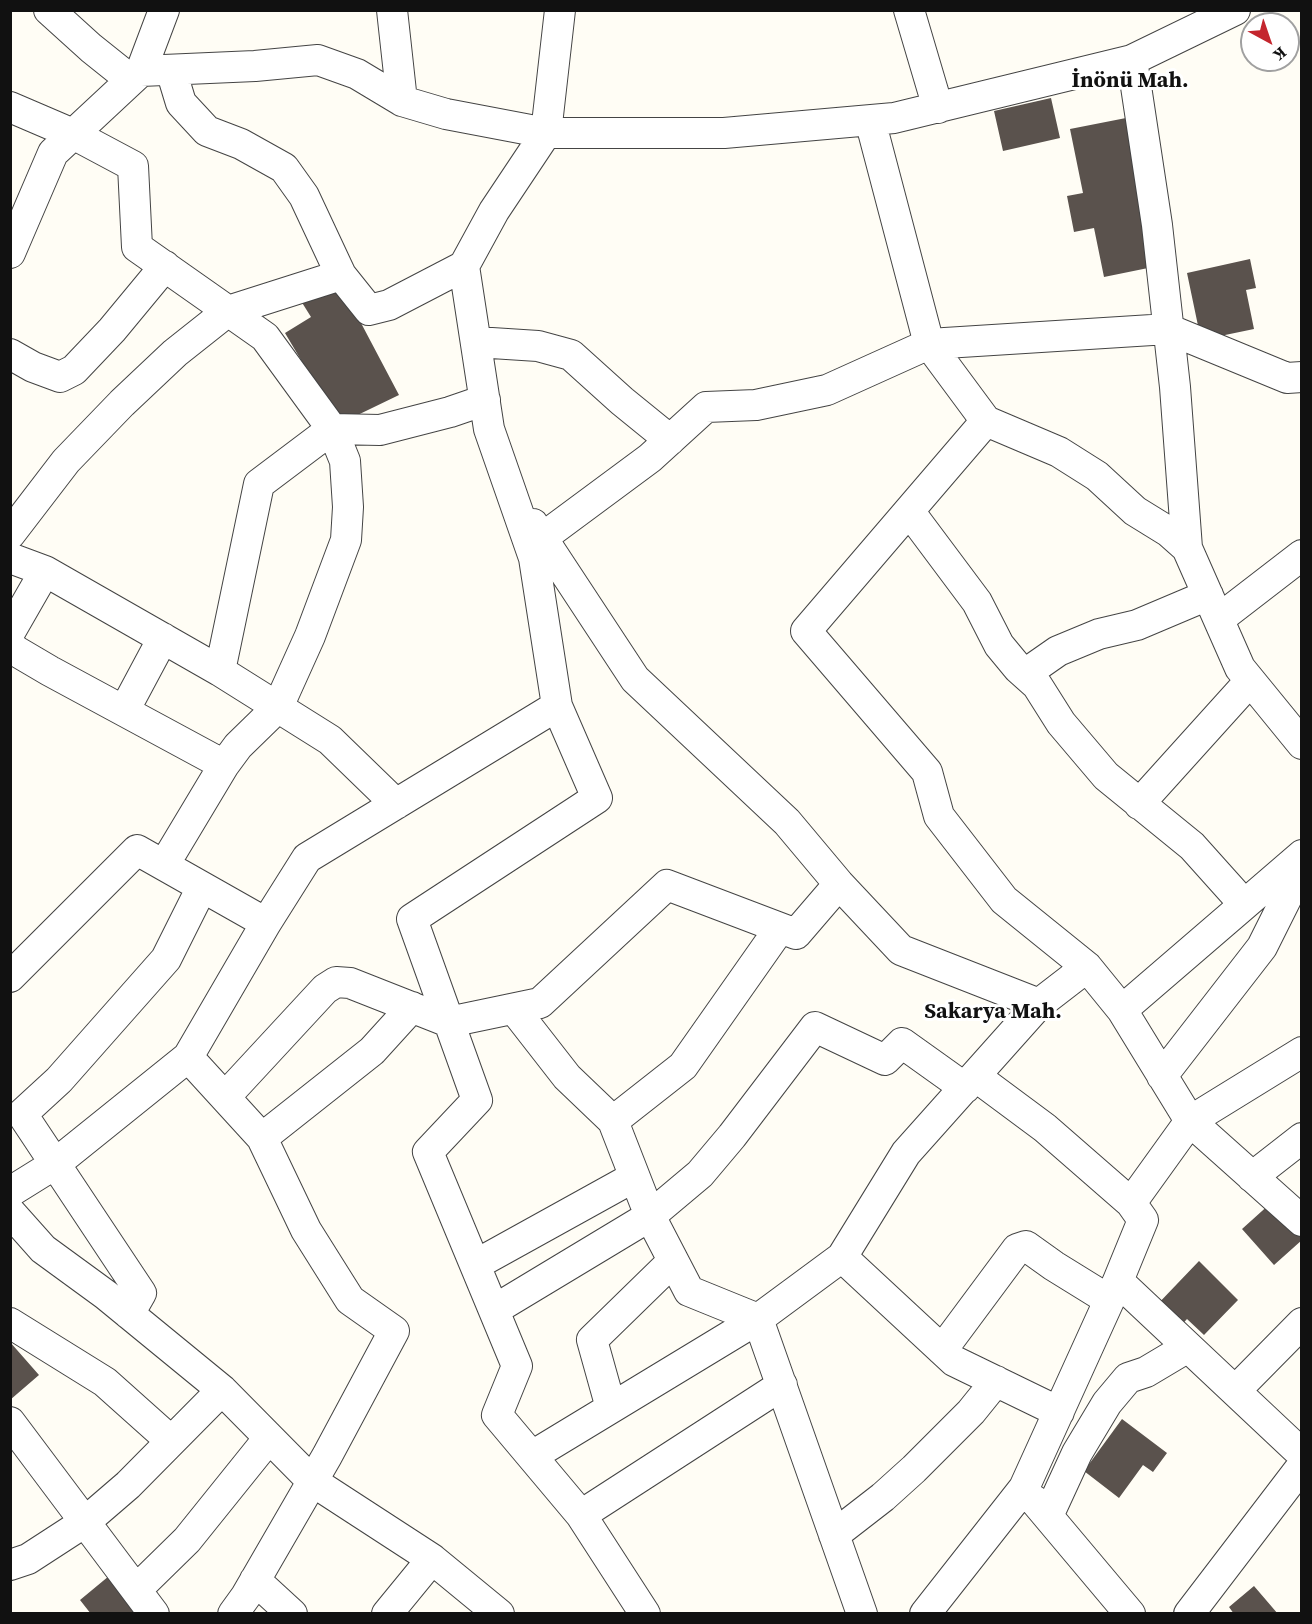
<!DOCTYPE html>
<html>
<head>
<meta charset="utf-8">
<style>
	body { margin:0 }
	#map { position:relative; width:1312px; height:1624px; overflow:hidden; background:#fffdf5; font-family:"Source Serif 4",serif }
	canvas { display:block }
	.frame { position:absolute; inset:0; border:12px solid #111; pointer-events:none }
	.north { position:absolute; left:1240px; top:12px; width:60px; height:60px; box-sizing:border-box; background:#fff; border:2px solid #a0a0a0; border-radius:50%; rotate:140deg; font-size:16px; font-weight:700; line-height:24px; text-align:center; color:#111 }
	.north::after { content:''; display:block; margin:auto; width:21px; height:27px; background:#c4262e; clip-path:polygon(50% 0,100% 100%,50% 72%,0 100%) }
</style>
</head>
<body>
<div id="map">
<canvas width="1312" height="1624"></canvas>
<div class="frame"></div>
<div class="north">K</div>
</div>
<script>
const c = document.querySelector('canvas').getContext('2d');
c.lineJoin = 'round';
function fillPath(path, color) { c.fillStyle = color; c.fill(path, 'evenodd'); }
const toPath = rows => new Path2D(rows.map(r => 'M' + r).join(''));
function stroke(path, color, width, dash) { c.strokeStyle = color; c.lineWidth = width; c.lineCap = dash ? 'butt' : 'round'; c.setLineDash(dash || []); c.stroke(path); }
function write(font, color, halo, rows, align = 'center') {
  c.font = font + ' "Source Serif 4",serif'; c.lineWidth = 6; c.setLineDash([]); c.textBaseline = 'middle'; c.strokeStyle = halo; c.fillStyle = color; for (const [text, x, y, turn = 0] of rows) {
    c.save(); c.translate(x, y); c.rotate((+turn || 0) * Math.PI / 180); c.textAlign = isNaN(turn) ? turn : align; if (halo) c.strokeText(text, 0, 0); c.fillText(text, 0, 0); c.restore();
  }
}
const building = toPath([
	[1051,98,1060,138,1003,151,994,111],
	[1126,118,1153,267,1104,277,1094,228,1074,232,1067,196,1083,193,1070,129],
	[1250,259,1256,288,1246,290,1254,329,1201,340,1187,273],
	[342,287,399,395,339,424,285,333,311,317,301,301],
	[1272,1202,1302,1227,1302,1240,1274,1265,1242,1229],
	[1199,1261,1238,1300,1204,1335,1187,1319,1177,1330,1154,1308],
	[10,1342,39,1375,10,1400],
	[1122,1419,1167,1453,1153,1472,1143,1465,1119,1498,1084,1471],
	[109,1576,138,1614,91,1614,80,1600],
	[1254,1586,1278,1614,1234,1614,1229,1607]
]);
const minor = toPath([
	[49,10,91,48,131,80],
	[392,10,402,101],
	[560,10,546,133,494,211,464,266,489,429,534,558,557,706,597,798,412,919,477,1100,428,1152,517,1366,497,1415,581,1515,645,1614],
	[909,10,938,108],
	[1132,60,1157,225,1175,387,1187,548,1240,668,1302,744],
	[171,70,181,103,207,131,241,144,284,168,304,196,341,275,369,310,389,305,464,266],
	[141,71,255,66,318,60,357,74,402,101,446,114,546,133,724,133,894,118,1132,60,1235,10],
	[10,107,73,134,133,166,137,247,265,337,332,429,345,461,348,507,346,540,310,636,278,707,238,746,224,765,164,865],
	[870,120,929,344,986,421,1059,452,1097,476,1135,511,1169,532,1187,548],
	[10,253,53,153,141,71,164,10],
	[476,342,538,346,571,355,622,401,670,440],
	[10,354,33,367,60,377,74,370,112,330,165,266],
	[986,421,806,631,927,772,939,816,1004,900,1087,967,1122,1010,1190,1121,1302,1221],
	[909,511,977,602,999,645,1018,668,1037,685,1061,723,1106,776,1192,846,1244,904],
	[533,524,635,679,787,822,839,884,901,950,1039,1004],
	[10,534,66,461,122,403,175,353,228,311,341,275],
	[542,538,650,458,706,407,756,405,827,390,929,344,1168,329,1287,378,1302,377],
	[10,558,45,571,220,671,330,740,396,804],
	[1219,619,1302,555],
	[10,632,45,571],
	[10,645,16,651,50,671,224,765],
	[220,671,259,484,332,429,380,430,450,412,485,400],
	[1025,674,1058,651,1099,634,1137,625,1208,595],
	[124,711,163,638],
	[1139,804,1250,681],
	[10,977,137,850,266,923],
	[514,1009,567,1077,613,1121,650,1216,689,1291,758,1319,862,1614],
	[1122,1010,1302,855],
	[188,1057,262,1138,306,1230,350,1300,394,1331,327,1456,246,1596,233,1614],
	[975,1076,1045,1128,1131,1203],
	[1162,1076,1262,947,1302,867],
	[225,1097,325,989,336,982,350,983,449,1022,540,1003,667,885,796,934,839,884],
	[613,1121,683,1066,780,928],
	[262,1138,372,1051,412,1007],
	[1252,1177,1302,1138],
	[10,1192,55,1164,188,1057,266,923,307,858,557,706],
	[10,1212,43,1249,106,1295,222,1390,312,1481,432,1559,499,1614],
	[842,1257,954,1361,1059,1412],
	[475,1265,634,1177],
	[1118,1281,1302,1454],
	[494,1310,650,1216,700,1174,732,1136,815,1027,885,1060,902,1043,965,1088],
	[129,1314,141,1293,22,1114,59,1080,166,959,202,887],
	[10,1323,105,1382,171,1441],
	[942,1350,1017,1249,1026,1246,1054,1266,1109,1300],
	[1235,1391,1302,1323],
	[611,1408,592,1340,673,1261],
	[10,1422,154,1614],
	[532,1456,758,1319,842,1257,906,1153,1039,1004,1087,967],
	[1035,1501,1130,1614],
	[581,1515,782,1385],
	[1048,1516,1077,1453,1107,1403,1128,1378,1146,1372,1188,1347],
	[834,1535,883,1497,914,1469,971,1412,996,1381],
	[10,1565,28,1559,85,1522,128,1485,222,1390],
	[255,1580,292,1614],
	[137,1589,187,1540,269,1438],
	[387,1614,432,1559],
	[925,1614,1024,1488,1118,1281,1143,1220,1131,1203,1190,1121,1302,1052],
	[1189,1614,1302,1466]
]);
const districtNames = [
	["İnönü Mah.",1130,81],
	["Sakarya Mah.",993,1012]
];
fillPath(building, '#5a524d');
stroke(minor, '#444', 32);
stroke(minor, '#fff', 30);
write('bold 22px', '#111', '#fff', districtNames);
</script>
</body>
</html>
